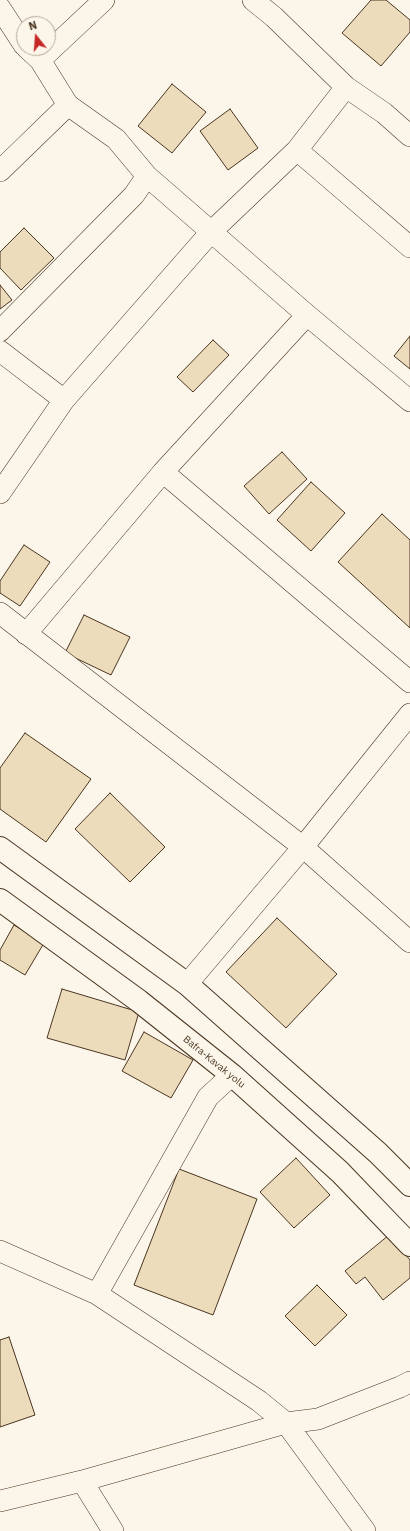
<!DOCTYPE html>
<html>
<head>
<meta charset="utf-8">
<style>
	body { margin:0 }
	#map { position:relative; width:410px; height:1531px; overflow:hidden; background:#fbf6e9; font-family:"IBM Plex Sans",sans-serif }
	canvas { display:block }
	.north { position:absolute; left:16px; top:16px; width:40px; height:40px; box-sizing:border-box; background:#fbf6e9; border:1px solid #b4a999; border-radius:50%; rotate:343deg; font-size:11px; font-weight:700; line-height:16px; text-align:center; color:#4a3520 }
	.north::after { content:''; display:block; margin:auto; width:14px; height:18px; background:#c62828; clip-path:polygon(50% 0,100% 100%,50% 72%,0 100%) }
</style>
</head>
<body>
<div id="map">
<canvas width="410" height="1531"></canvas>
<div class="north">N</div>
</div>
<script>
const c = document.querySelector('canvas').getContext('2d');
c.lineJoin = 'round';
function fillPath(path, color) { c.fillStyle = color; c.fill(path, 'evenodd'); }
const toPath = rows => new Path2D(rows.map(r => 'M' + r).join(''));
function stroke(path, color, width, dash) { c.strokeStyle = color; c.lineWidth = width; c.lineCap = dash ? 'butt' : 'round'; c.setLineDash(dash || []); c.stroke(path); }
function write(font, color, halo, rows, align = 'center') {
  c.font = font + ' "IBM Plex Sans",sans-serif'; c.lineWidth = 3; c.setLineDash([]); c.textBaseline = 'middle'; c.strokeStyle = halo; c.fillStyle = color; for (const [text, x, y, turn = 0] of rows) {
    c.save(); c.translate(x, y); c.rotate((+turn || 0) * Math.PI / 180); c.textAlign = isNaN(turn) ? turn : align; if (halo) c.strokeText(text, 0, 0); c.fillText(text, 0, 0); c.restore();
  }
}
const building = toPath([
	[371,0,386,0,410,20,410,32,381,66,342,33,371,0],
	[172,84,206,112,172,153,138,126,172,84],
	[230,109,258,148,228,170,200,131,230,109],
	[24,228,54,258,21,290,0,268,0,252,24,228],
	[0,285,12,300,0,309,0,285],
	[410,336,410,369,394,356,410,336],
	[213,340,229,355,193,392,177,377,213,340],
	[282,452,307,479,269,514,244,486,282,452],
	[311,482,345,513,311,551,277,520,311,482],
	[382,514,410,540,410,628,338,562,382,514],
	[24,545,50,562,20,606,0,593,0,581,24,545],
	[84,615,130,637,111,675,65,653,84,615],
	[25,733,91,779,46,842,0,809,0,768,25,733],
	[110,793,165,847,130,882,75,829,110,793],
	[277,918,337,974,286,1028,226,972,277,918],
	[14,925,44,943,25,975,0,960,0,950,14,925],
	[62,989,139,1012,125,1060,47,1038,62,989],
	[144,1032,193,1060,171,1098,122,1071,144,1032],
	[296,1158,330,1195,294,1228,260,1192,296,1158],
	[179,1169,257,1199,213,1315,134,1285,179,1169],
	[389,1235,410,1260,410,1278,383,1300,365,1277,356,1284,345,1271,389,1235],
	[317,1285,347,1315,315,1346,285,1316,317,1285],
	[9,1337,35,1415,0,1427,0,1340,9,1337]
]);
const street = toPath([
	[253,0,274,17,346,87,384,113,410,136],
	[0,8,24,45],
	[27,48,40,60,68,105,116,139,147,176,307,315,410,401],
	[40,60,104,0],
	[297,150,410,247],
	[0,171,68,105],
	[0,331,134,195,147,176],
	[0,351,64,400],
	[163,472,410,682],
	[0,493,64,400,211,232,297,150,346,87],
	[0,613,303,847,410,942],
	[26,634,163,472,307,315],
	[187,984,303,847,410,714],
	[0,1251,97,1294,259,1401,286,1423,365,1531],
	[97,1294,208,1097,232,1075],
	[82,1481,113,1531],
	[0,1501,82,1481,286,1423,318,1419,400,1387,410,1382]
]);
const secondary = toPath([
	[0,848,187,984,378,1153,410,1185],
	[0,900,139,1001,232,1075,340,1172,410,1245]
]);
const streetNames = [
	["Bafra-Kavak yolu",214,1062,39]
];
fillPath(building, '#ecdcbc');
stroke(building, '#4a3520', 1);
stroke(street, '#4a3520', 22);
stroke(secondary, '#4a3520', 24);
stroke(street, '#fbf6e9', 21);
stroke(secondary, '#fbf6e9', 22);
write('10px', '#4a3520', '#fbf6e9', streetNames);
</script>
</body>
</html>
